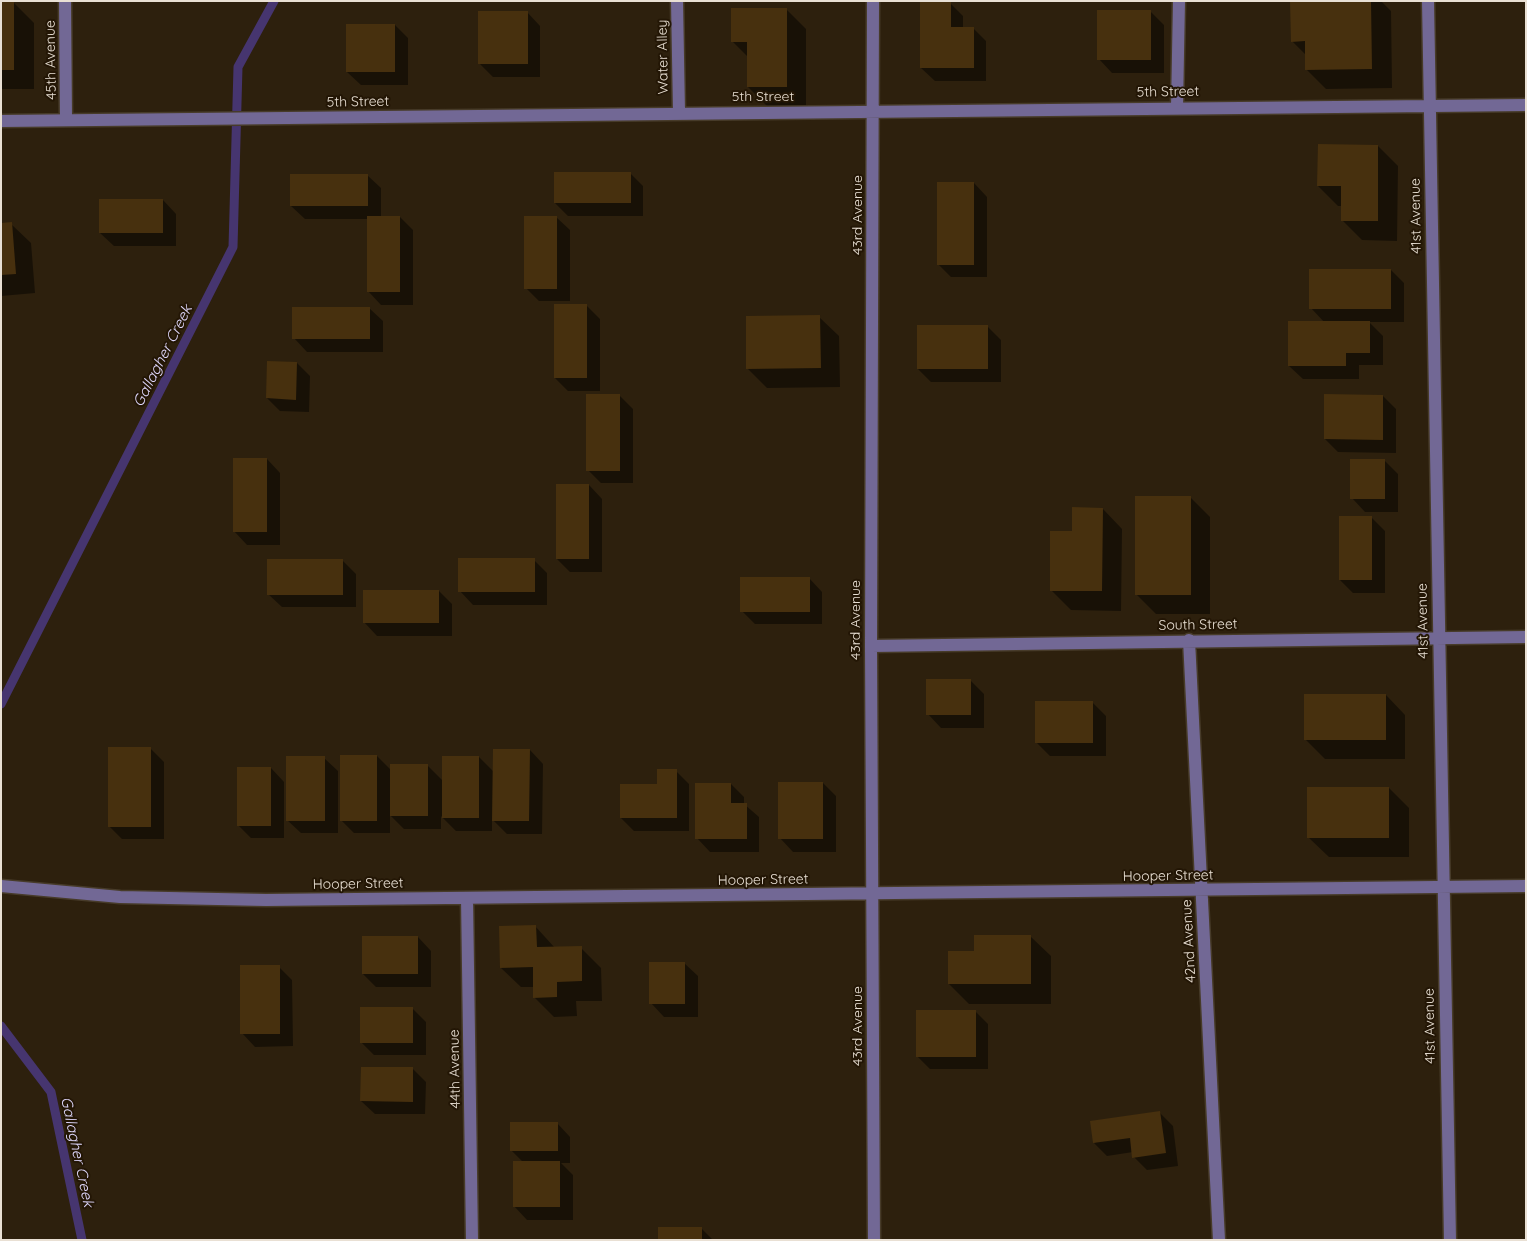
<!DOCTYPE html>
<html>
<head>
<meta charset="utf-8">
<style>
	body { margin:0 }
	#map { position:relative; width:1527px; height:1241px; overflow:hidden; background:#2d200d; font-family:Quicksand,sans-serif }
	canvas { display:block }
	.frame { position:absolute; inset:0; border:2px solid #e9e0d4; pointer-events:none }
</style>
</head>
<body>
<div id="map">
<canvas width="1527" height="1241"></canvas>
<div class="frame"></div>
</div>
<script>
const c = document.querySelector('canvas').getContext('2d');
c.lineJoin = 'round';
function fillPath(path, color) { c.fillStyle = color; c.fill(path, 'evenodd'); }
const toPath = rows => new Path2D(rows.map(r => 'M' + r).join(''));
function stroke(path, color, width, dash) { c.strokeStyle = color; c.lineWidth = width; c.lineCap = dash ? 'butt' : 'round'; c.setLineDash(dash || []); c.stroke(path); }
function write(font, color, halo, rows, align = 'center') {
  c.font = font + ' Quicksand,sans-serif'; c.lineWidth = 4; c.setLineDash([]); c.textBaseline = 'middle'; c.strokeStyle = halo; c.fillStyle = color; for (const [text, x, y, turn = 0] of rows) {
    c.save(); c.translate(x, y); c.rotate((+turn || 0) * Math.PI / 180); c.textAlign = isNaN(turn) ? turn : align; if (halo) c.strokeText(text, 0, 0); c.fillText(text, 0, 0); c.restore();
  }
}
const shadow = toPath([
	[1292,1,1381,1,1391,11,1392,88,1326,89,1306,69,1306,55,1292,41],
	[1,3,14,3,34,23,34,89,1,89],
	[950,3,963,16,963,28,973,28,986,41,986,81,935,81,921,68],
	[786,9,806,29,806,107,768,107,748,87,748,57,732,41],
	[1150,11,1164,25,1164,73,1112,73,1099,59],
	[527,12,540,26,540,77,493,77,480,64],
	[395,25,408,38,408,85,361,85,347,72],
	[1378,146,1398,166,1397,241,1362,240,1342,220,1342,206,1338,206,1318,186],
	[630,173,643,186,643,216,568,216,555,203],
	[367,175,381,188,381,217,400,217,413,230,413,305,381,305,368,291,368,219,305,219,291,206],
	[974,183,987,197,987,277,951,277,938,264],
	[163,200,176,214,176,246,114,246,100,233],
	[556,217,570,230,570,301,539,301,526,288],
	[1,224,11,224,31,243,35,293,1,296],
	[1391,270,1404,283,1404,322,1369,322,1383,336,1383,365,1359,365,1359,379,1303,379,1289,366,1325,323,1311,308],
	[587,306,600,319,600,391,568,391,555,378],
	[369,308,383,321,383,352,307,352,294,338],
	[819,317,839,336,840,387,767,388,747,368],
	[988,327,1001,340,1001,382,931,382,918,369],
	[297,363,310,376,309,412,280,411,267,398],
	[619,395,633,409,633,483,601,483,588,470],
	[1383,396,1396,409,1396,453,1338,452,1325,439],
	[267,459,280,473,280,545,247,545,234,531],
	[1384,460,1398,474,1398,512,1365,512,1352,498],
	[589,485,602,499,602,572,570,572,557,559],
	[1190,497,1210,517,1210,614,1156,614,1136,594],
	[1103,509,1122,529,1121,611,1071,610,1051,590,1073,532],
	[1372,518,1385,531,1385,593,1353,593,1340,580],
	[342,560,356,574,356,607,282,607,268,594],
	[534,560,547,573,547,605,473,605,460,591],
	[809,578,822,592,822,624,755,624,742,611],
	[439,591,452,604,452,636,377,636,364,622],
	[971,681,984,694,984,728,941,728,928,714],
	[1386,695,1405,715,1405,759,1325,759,1305,739],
	[1092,702,1106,716,1106,756,1050,756,1037,743],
	[150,748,164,762,164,839,122,839,109,826],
	[530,750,543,764,542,834,507,834,492,819,492,831,456,831,441,816,441,829,404,829,390,815,390,833,354,833,341,820,377,756,391,770,427,765,443,781,479,757,494,772],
	[324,758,338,771,338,833,301,833,287,820],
	[271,768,284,782,284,838,251,838,238,825],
	[676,771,689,784,689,831,634,831,621,818],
	[823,783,836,796,836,852,793,852,780,838],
	[731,784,744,797,744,804,759,817,759,852,710,852,697,838],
	[1389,788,1409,808,1409,857,1329,857,1309,838],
	[535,926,555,948,581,948,601,968,602,1001,576,1001,577,1016,554,1017,534,997,534,987,521,987,501,968],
	[418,937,431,951,431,987,376,987,363,974],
	[1031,937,1051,956,1051,1004,969,1004,949,984,975,952],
	[684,963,698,976,698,1017,664,1017,651,1003],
	[279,967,292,980,293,1046,255,1047,242,1033],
	[412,1008,426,1022,426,1055,374,1055,361,1042],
	[975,1011,988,1024,988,1069,930,1069,917,1056],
	[412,1068,426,1082,425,1114,375,1114,361,1101],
	[1160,1113,1173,1126,1178,1166,1147,1170,1134,1157,1133,1152,1107,1156,1094,1143],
	[557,1123,570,1137,570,1163,561,1163,573,1175,573,1220,527,1220,514,1206,523,1162,511,1150],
	[701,1228,713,1240,659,1240]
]);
const stream = toPath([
	[1,704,233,247,238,67,274,1],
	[1,1026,51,1092,82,1240]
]);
const building = toPath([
	[1,1,14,1,14,70,1,70],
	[920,1,951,1,951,27,974,27,974,68,920,68],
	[1290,1,1371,1,1372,69,1305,70,1305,41,1291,42],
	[731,8,787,8,787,87,747,87,747,42,731,42],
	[1097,10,1151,10,1151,60,1097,60],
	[478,11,528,11,528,64,478,64],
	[346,24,395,24,395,72,346,72],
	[1318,144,1378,145,1378,221,1341,221,1341,186,1317,186],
	[554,172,631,172,631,203,554,203],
	[290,174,368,174,368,206,290,206],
	[937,182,974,182,974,265,937,265],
	[99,199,163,199,163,233,99,233],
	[367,216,400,216,400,292,367,292],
	[524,216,557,216,557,289,524,289],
	[12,222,16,274,1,275,1,223],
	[1309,269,1391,269,1391,309,1309,309],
	[554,304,587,304,587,378,554,378],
	[292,307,370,307,370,339,292,339],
	[820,315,821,368,746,369,746,316],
	[1288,321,1370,321,1370,353,1346,353,1346,366,1288,366],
	[917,325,988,325,988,369,917,369],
	[267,361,297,362,296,400,266,398],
	[586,394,620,394,620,471,586,471],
	[1324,394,1383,395,1383,440,1324,439],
	[233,458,267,458,267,532,233,532],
	[1350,459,1385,459,1385,499,1350,499],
	[556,484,589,484,589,559,556,559],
	[1135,496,1191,496,1191,595,1135,595],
	[1072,507,1103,508,1102,591,1050,591,1050,531,1072,531],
	[1339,516,1372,516,1372,580,1339,580],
	[458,558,535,558,535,592,458,592],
	[267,559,343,559,343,595,267,595],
	[740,577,810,577,810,612,740,612],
	[363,590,439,590,439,623,363,623],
	[926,679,971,679,971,715,926,715],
	[1304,694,1386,694,1386,740,1304,740],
	[1035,701,1093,701,1093,743,1035,743],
	[108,747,151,747,151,827,108,827],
	[493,749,530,749,529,821,492,821],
	[340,755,377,755,377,821,340,821],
	[286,756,325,756,325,821,286,821],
	[442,756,479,756,479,818,442,818],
	[390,764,428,764,428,816,390,816],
	[237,767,271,767,271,826,237,826],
	[657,769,677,769,677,818,620,818,620,784,657,784],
	[778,782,823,782,823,839,778,839],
	[695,783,731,783,731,803,747,803,747,839,695,839],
	[1307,787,1389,787,1389,838,1307,838],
	[536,925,537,947,582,946,582,981,557,982,557,997,533,998,533,967,500,968,499,926],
	[974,935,1031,935,1031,984,948,984,948,951,974,951],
	[362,936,418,936,418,974,362,974],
	[649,962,685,962,685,1004,649,1004],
	[240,965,280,965,280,1034,240,1034],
	[360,1007,413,1007,413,1043,360,1043],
	[916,1010,976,1010,976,1057,916,1057],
	[361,1067,413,1067,413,1102,360,1101],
	[1160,1111,1166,1153,1132,1158,1130,1138,1093,1143,1090,1121],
	[510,1122,558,1122,558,1151,510,1151],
	[513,1161,560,1161,560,1207,513,1207],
	[658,1227,702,1227,702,1240,658,1240]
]);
const minor = toPath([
	[65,1,66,118],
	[677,1,679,112],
	[873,1,871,646,874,1240],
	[1428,1,1450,1240],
	[1177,107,1179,1],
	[1,121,1526,105],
	[1189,640,1219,1240],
	[871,646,1526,637],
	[1,886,120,897,266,900,1526,886],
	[467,898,472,1240]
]);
const streetNames = [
	["Water Alley",663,57,-91],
	["45th Avenue",51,60,-91],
	["5th Street",1168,92,-1],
	["5th Street",763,97],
	["5th Street",358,102,-1],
	["43rd Avenue",858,215,-90],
	["41st Avenue",1416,216,-91],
	["43rd Avenue",856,620,-90],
	["41st Avenue",1423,621,-91],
	["South Street",1198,625,-1],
	["Hooper Street",1168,876,-1],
	["Hooper Street",763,880,-1],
	["Hooper Street",358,884,-1],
	["42nd Avenue",1189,941,-93],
	["43rd Avenue",858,1026,-90],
	["41st Avenue",1430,1026,-91],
	["44th Avenue",455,1069,-91]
];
const waterNames = [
	["Gallagher Creek",163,356,-63],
	["Gallagher Creek",77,1152,78]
];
fillPath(shadow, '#0007');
stroke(stream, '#46356f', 9);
fillPath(building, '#47300e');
stroke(minor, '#473b29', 15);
stroke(minor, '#726895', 12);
write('14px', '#e9e0d4', '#231605', streetNames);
write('italic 15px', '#e0d9fe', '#231605', waterNames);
</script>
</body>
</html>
